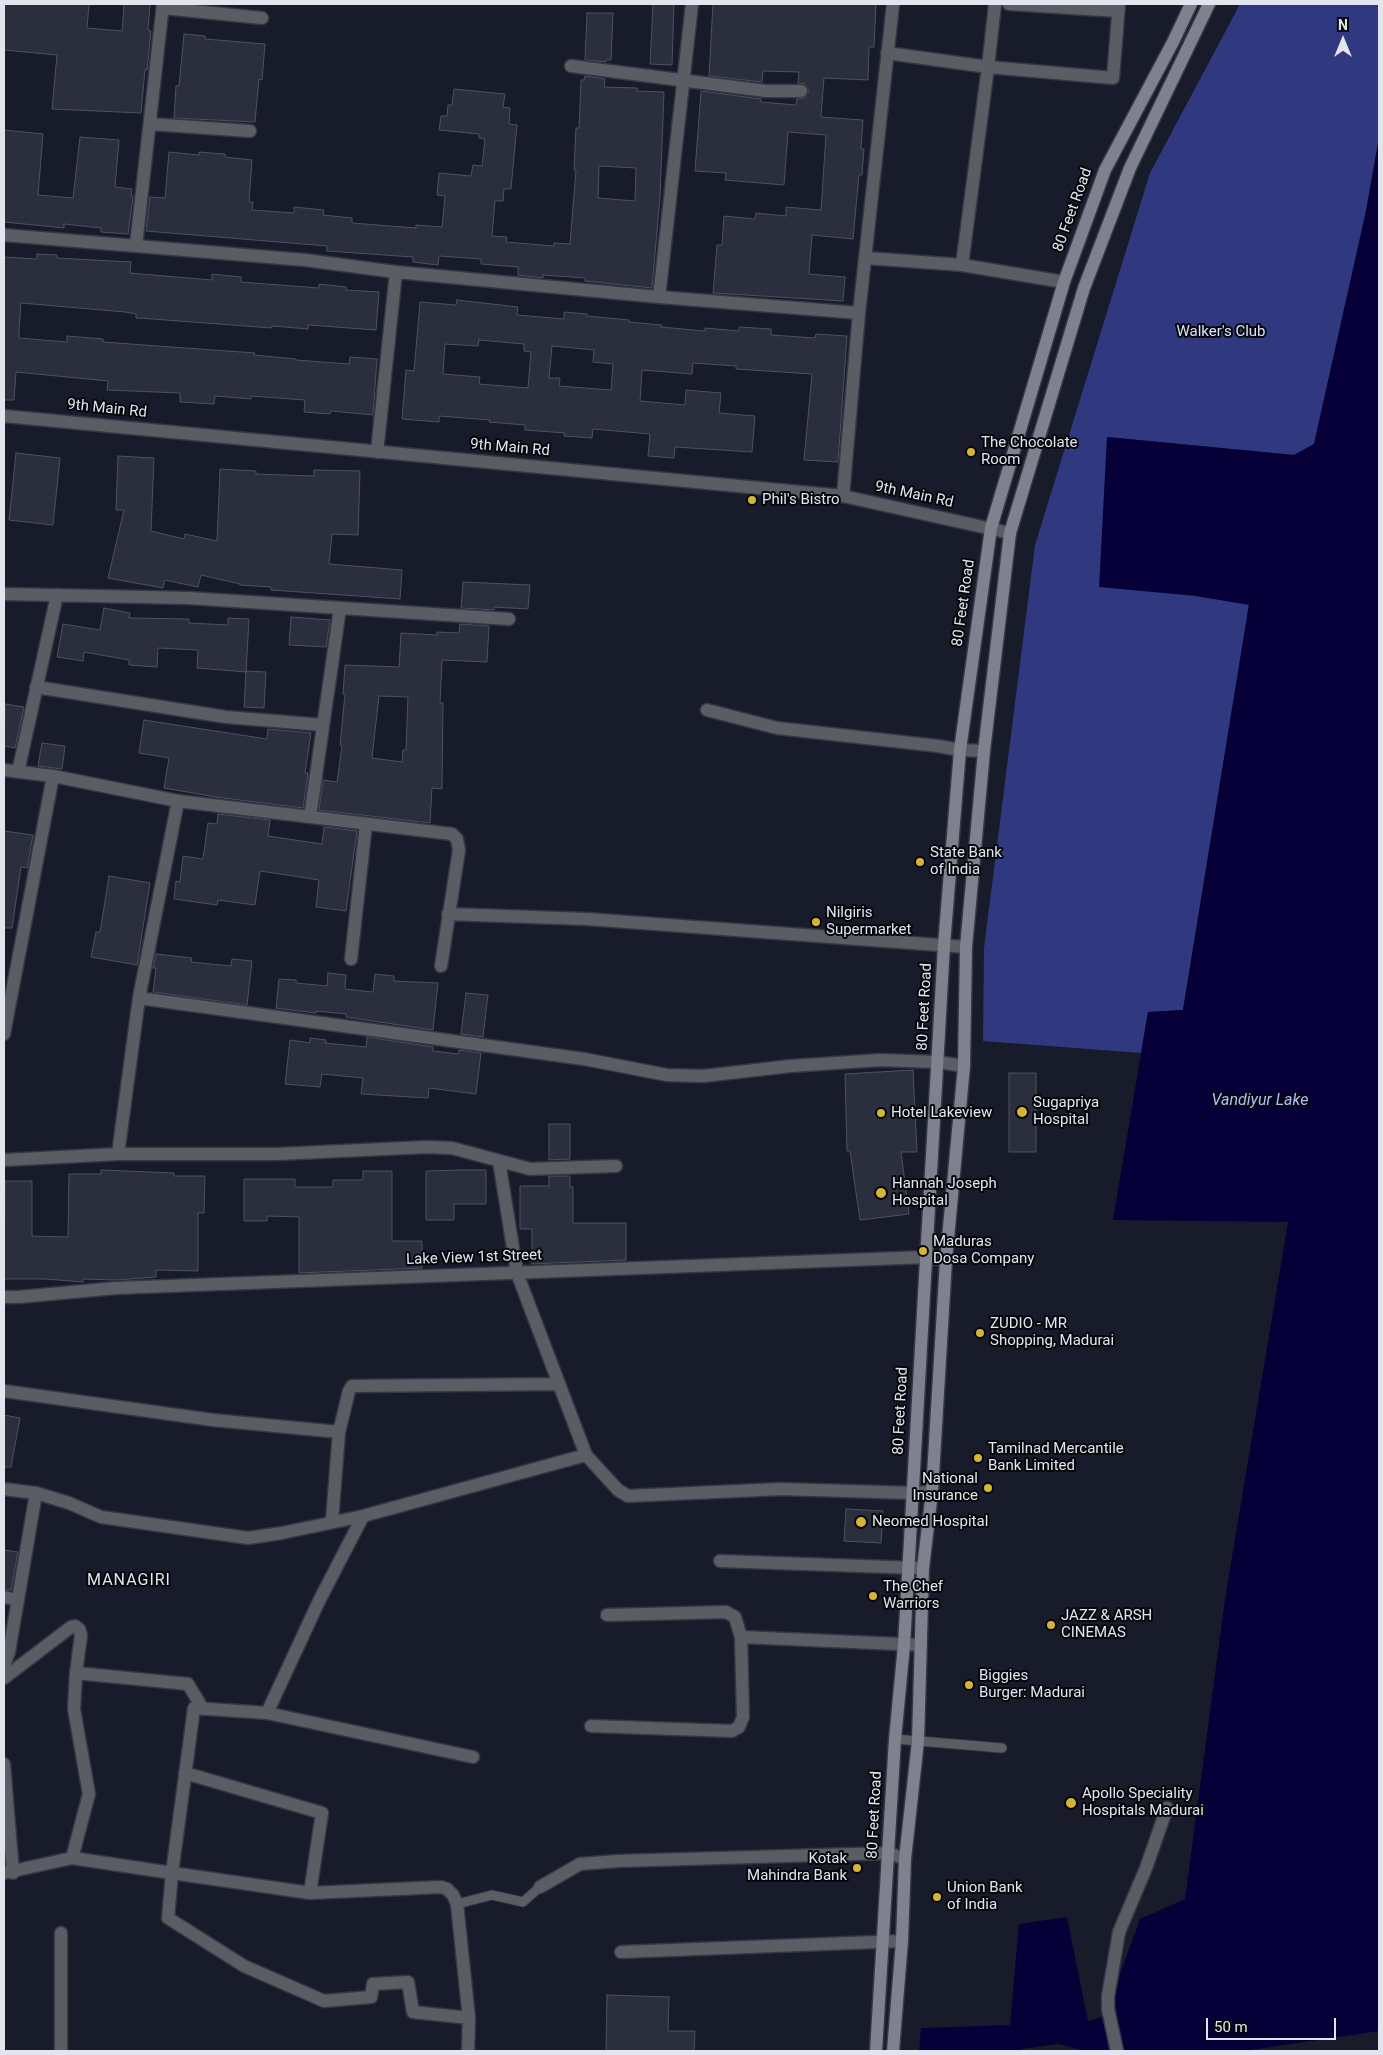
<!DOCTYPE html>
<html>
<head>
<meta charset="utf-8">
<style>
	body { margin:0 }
	#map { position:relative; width:1383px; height:2055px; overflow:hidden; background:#181b29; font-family:Roboto,sans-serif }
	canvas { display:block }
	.frame { position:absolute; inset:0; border:5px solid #e2e5ee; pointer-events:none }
	.north { position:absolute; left:1318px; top:15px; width:50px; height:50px; -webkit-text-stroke:4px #06070c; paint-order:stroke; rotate:0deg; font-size:14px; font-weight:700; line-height:20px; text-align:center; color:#e2e5ee }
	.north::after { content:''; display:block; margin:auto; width:18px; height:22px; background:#e2e5ee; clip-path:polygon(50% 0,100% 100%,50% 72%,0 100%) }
	.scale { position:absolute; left:1206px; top:2018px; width:130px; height:22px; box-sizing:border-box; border:2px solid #e2e5ee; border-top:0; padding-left:6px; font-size:15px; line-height:18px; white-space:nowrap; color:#e2e5ee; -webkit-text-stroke:4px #06070c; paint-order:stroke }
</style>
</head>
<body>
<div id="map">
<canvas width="1383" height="2055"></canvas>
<div class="frame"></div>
<div class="north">N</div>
<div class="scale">50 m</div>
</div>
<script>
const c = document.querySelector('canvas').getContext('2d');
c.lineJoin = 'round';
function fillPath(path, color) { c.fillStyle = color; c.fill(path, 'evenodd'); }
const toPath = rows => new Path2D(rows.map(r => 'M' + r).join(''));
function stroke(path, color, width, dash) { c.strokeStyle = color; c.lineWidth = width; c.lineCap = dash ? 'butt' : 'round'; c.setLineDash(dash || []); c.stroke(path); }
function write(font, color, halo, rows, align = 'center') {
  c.font = font + ' Roboto,sans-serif'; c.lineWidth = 4; c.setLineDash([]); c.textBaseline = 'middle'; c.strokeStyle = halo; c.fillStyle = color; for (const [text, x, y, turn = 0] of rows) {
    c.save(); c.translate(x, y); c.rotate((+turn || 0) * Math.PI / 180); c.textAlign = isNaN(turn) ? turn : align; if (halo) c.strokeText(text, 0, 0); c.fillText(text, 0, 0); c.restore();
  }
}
const green = toPath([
	[1240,4,1379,4,1379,138,1366,211,1314,444,1294,455,1107,437,1196,596,1249,604,1183,1010,1148,1012,1141,1053,983,1041,984,948,1035,545,1150,173]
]);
const water = toPath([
	[1379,138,1379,2031,1243,2051,1079,2051,1078,2049,1058,2044,1022,2049,1021,2051,919,2051,921,2028,1010,2025,1019,1924,1067,1917,1088,2021,1117,2013,1114,2000,1120,1974,1140,1919,1185,1899,1225,1599,1288,1222,1113,1220,1148,1012,1183,1010,1249,605,1196,596,1099,587,1107,437,1294,455,1314,444,1366,211]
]);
const building = toPath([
	[4,4,89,4,87,28,122,31,124,4,150,4,148,30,151,31,147,70,145,70,141,113,52,109,57,55,4,50,4,4],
	[653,4,674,4,672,65,650,64,653,4],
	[713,4,876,4,874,47,869,47,868,80,824,78,821,117,863,120,861,149,864,149,862,175,859,175,853,239,812,235,809,274,845,277,843,301,713,293,717,245,722,245,724,216,755,219,756,213,786,216,786,207,821,210,826,135,788,132,784,185,725,180,726,173,695,171,701,91,761,99,761,102,796,105,797,99,805,98,809,91,805,84,798,83,799,72,763,71,762,82,709,76,713,4],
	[587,13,613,13,611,60,606,60,606,62,585,60,587,13],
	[184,34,205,36,205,39,265,44,262,80,259,79,255,122,174,118,176,86,179,86,184,34],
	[585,76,605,79,604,87,637,88,637,91,664,92,660,197,652,288,585,281,585,278,543,275,543,278,518,275,518,267,481,264,481,259,439,256,438,265,413,262,413,257,327,251,327,246,146,231,150,197,165,198,169,152,199,155,199,152,225,154,225,157,252,160,249,202,253,202,252,210,294,213,294,207,324,210,323,215,352,218,352,223,416,228,416,225,442,227,445,196,437,195,439,173,471,176,473,165,482,166,485,139,479,138,479,134,439,130,441,116,447,116,448,105,452,105,454,89,505,94,503,107,510,108,509,124,517,125,511,189,504,189,503,201,495,201,492,236,507,237,506,242,554,246,554,243,570,244,576,170,574,170,576,128,579,128,581,80,584,80,585,76],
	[599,166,636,168,635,201,598,198,599,166],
	[4,130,43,134,38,195,73,198,80,137,119,140,115,187,132,189,131,196,133,196,128,234,101,232,101,228,64,224,64,228,4,222,4,130],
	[37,254,57,255,57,258,131,262,130,273,212,280,212,274,241,277,241,282,319,288,319,284,346,287,346,290,379,292,376,330,308,325,308,329,272,326,271,328,153,319,136,318,136,314,125,312,21,303,19,329,19,338,67,342,67,336,103,339,103,342,255,353,254,355,296,359,296,360,349,364,350,357,377,359,373,415,331,411,330,414,304,412,305,400,251,396,251,399,215,396,214,404,180,402,180,393,107,390,108,381,16,372,14,400,4,400,4,257,37,259,37,254],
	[457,300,518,307,517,315,564,319,564,312,587,314,587,316,629,320,629,322,662,325,661,327,705,331,705,328,739,331,739,327,771,329,771,335,815,338,816,334,847,336,838,462,804,460,812,374,736,369,736,366,693,363,692,374,642,370,640,401,685,405,686,390,721,393,719,413,755,416,752,452,675,447,674,458,648,456,650,434,593,429,592,438,564,436,565,433,525,430,525,425,489,422,490,420,439,416,439,422,402,419,406,370,414,371,420,302,456,305,457,300],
	[479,340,524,344,524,351,531,352,528,388,479,384,480,377,443,374,445,344,478,346,479,340],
	[552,346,594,350,593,362,613,364,611,390,559,386,560,378,549,378,552,346],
	[16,453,60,458,53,525,9,520,16,453],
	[118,456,154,458,151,531,184,539,185,534,217,541,220,469,256,471,256,474,314,476,314,470,360,471,358,535,332,534,329,564,402,570,400,599,271,590,271,587,240,585,240,584,201,575,198,587,165,580,163,588,108,578,124,510,116,510,118,456],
	[463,582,530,585,528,609,494,607,494,610,461,608,463,582],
	[104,608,130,613,129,618,189,619,189,623,228,625,228,618,249,619,246,672,197,668,198,650,158,648,157,667,129,665,129,660,84,652,83,661,57,657,63,624,100,630,104,608],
	[291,617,330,620,326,647,289,645,291,617],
	[460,624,489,626,487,662,442,660,440,703,443,703,442,789,432,788,430,823,319,810,323,780,337,782,342,746,340,745,345,694,343,694,345,665,399,667,401,633,437,635,437,632,459,633,460,624],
	[379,696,408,697,406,750,403,750,402,762,372,758,379,696],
	[246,671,266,672,264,708,244,707,246,671],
	[5,704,24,707,15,748,4,746,5,704],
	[144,720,267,739,268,729,311,733,305,773,308,773,303,808,216,797,164,788,169,758,139,753,144,720],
	[42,743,65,746,62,769,38,766,42,743],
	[218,814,270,820,268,836,322,844,324,827,357,831,346,911,316,907,319,880,260,871,255,905,218,900,217,905,174,899,176,881,180,882,183,856,203,859,208,823,217,824,218,814],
	[4,831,33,835,27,868,21,867,12,928,4,928,4,831],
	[109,876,150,883,137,965,91,957,96,932,100,932,109,876],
	[156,954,192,958,191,962,231,966,232,959,252,961,247,1005,153,992,156,968,153,968,156,954],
	[328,973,346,975,345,989,373,992,375,974,394,976,394,981,438,983,433,1030,346,1017,346,1014,316,1011,316,1013,276,1008,279,979,296,980,296,983,327,986,328,973],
	[466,993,488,995,483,1037,461,1034,466,993],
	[367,1037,433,1047,433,1051,459,1054,459,1050,481,1053,476,1094,429,1088,428,1098,361,1094,363,1078,322,1074,320,1087,285,1084,290,1040,310,1043,310,1038,326,1040,325,1043,366,1047,367,1037],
	[913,1070,917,1152,901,1152,909,1214,860,1220,850,1151,847,1151,845,1074,913,1070],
	[1009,1073,1036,1073,1036,1152,1009,1152,1009,1073],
	[549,1124,570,1124,570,1159,549,1160,549,1124],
	[101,1170,174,1173,174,1176,205,1176,204,1213,198,1213,198,1271,156,1270,156,1277,116,1280,83,1279,83,1282,45,1279,4,1279,5,1181,32,1181,32,1236,67,1237,68,1236,69,1174,101,1174,101,1170],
	[462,1170,486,1170,486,1204,454,1204,454,1220,426,1220,426,1171,462,1170],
	[363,1171,392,1171,392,1241,422,1241,422,1268,299,1273,299,1217,267,1216,267,1221,244,1221,244,1179,295,1179,295,1187,333,1187,333,1180,363,1180,363,1171],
	[549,1176,570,1176,570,1187,573,1187,573,1223,626,1223,626,1260,532,1264,532,1229,520,1229,520,1186,549,1186,549,1176],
	[4,1415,20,1418,11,1467,4,1467,4,1415],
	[846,1509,883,1511,881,1543,844,1541,846,1509],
	[4,1550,18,1552,11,1590,4,1589,4,1550],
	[607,1995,669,1997,668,2031,695,2031,694,2051,606,2051,607,1995]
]);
const service = toPath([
	[895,1739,1002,1748],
	[457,1904,492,1895,523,1902,540,1887]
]);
const minor = toPath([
	[1009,4,1118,11],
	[163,8,262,18],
	[887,53,988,67,1113,78,1119,4],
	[571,66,766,91,801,91],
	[150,124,250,131],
	[4,235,305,260,396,272,659,297,859,313],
	[136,245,163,4],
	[866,258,962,265,1064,282],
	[962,265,988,67,995,4],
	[659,297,692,4],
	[4,416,843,496,1010,533],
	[377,452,396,272],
	[843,496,859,313,893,4],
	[4,594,188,598,509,619],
	[36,687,226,717,323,725],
	[707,710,777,728,938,746,960,750,984,751],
	[4,770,53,776,178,801,452,834,457,839,459,850,441,966],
	[18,772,57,595],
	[310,817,340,608],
	[448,914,587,919,966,947],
	[351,959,366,824],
	[139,998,584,1059,667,1075,703,1076,791,1066,880,1060,938,1062,964,1066],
	[4,1034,53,776],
	[118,1154,277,1154,427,1147,452,1148,530,1169,616,1166],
	[4,1160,118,1154,139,998,178,801],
	[499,1161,517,1273,586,1455,618,1490,628,1496,781,1489,913,1493,932,1492],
	[4,1297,19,1297,116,1288,927,1257,946,1260],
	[4,1391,213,1420,339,1432],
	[4,1489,36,1493,69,1503,101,1517,248,1538,282,1533,363,1516],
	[332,1521,339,1432,349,1391,352,1386,558,1384],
	[720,1561,917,1568],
	[4,1597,18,1600],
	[607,1615,726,1612,735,1617,741,1637,921,1645],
	[4,1665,9,1652,36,1493],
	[4,1678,71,1627,75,1626,79,1629,81,1635,76,1673,188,1684,203,1709],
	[267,1713,319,1601,363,1516,586,1455],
	[591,1726,732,1731,739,1727,743,1717,741,1637],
	[4,1764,13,1873],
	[185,1773,322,1813,310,1893],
	[72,1858,89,1794,74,1709,76,1673],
	[4,1873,72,1858,172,1873,194,1708,267,1713,473,1757],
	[540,1887,580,1864,618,1861,889,1853,905,1859],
	[61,1933,61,2051],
	[621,1952,902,1941],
	[468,2051,469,2018,457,1904,453,1895,447,1889,441,1887,310,1893,172,1873,168,1918,244,1966,324,2001,371,1997,373,1984,408,1982,413,2012,469,2018],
	[1117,2051,1108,2009,1108,1996,1119,1932,1146,1868,1167,1808]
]);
const secondary = toPath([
	[876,2051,895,1739,904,1645,944,945,960,750,991,528,1064,282,1105,170,1173,42,1191,4],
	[893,2051,902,1941,905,1859,918,1741,923,1568,932,1492,946,1260,964,1066,966,947,984,751,1010,533,1084,288,1130,168,1209,4]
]);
const markers = [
	[971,452,5,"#d5b534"],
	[752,500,5,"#d5b534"],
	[920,862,5,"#d5b534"],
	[816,922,5,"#d5b534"],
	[1022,1112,6,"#d5b534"],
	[881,1113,5,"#d5b534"],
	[881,1193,6,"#d5b534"],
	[923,1251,5,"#d5b534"],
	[980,1333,5,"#d5b534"],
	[978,1458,5,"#d5b534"],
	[988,1488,5,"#d5b534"],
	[861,1522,6,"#d5b534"],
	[873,1596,5,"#d5b534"],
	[1051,1625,5,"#d5b534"],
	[969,1685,5,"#d5b534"],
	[1071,1803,6,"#d5b534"],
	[857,1868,5,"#d5b534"],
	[937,1897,5,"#d5b534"]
];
const streetNames = [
	["80 Feet Road",1073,210,-70],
	["9th Main Rd",107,409,6],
	["9th Main Rd",510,448,5],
	["9th Main Rd",914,495,12],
	["80 Feet Road",964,603,-82],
	["80 Feet Road",925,1007,-87],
	["Lake View 1st Street",474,1258,-2],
	["80 Feet Road",901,1411,-87],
	["80 Feet Road",875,1815,-87]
];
const parkNames = [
	["Walker's Club",1221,332]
];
const poiNames = [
	["The Chocolate",981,443],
	["Room",981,460],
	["Phil's Bistro",762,500],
	["State Bank",930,853],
	["of India",930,870],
	["Nilgiris",826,913],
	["Supermarket",826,930],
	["Sugapriya",1033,1103],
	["Hospital",1033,1120],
	["Hotel Lakeview",891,1113],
	["Hannah Joseph",892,1184],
	["Hospital",892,1201],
	["Maduras",933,1242],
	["Dosa Company",933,1259],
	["ZUDIO - MR",990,1324],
	["Shopping, Madurai",990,1341],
	["Tamilnad Mercantile",988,1449],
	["Bank Limited",988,1466],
	["National",978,1479,"right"],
	["Insurance",978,1496,"right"],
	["Neomed Hospital",872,1522],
	["The Chef",883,1587],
	["Warriors",883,1604],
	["JAZZ & ARSH",1061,1616],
	["CINEMAS",1061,1633],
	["Biggies",979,1676],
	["Burger: Madurai",979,1693],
	["Apollo Speciality",1082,1794],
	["Hospitals Madurai",1082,1811],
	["Kotak",847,1859,"right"],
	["Mahindra Bank",847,1876,"right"],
	["Union Bank",947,1888],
	["of India",947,1905]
];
const waterNames = [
	["Vandiyur Lake",1260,1101]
];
const neighbourhoodNames = [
	["MANAGIRI",129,1581]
];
fillPath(green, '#30397f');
fillPath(water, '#070038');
fillPath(building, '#2b2e3d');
stroke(building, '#4d5161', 1);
stroke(service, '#343745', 11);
stroke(minor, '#343745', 15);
stroke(secondary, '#343745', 15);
stroke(service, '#5b5d64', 9);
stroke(minor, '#5b5d64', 12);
stroke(secondary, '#7f828e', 12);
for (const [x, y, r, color] of markers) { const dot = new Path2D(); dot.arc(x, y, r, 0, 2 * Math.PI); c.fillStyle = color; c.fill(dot); stroke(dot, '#06070c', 2); }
write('15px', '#e2e5ee', '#06070c', streetNames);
write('15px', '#dde3fa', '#06070c', parkNames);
write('15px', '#e2e5ee', '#06070c', poiNames, 'left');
write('italic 16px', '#afbdff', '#06070c', waterNames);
c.letterSpacing = '1px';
write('16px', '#e2e5ee', '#06070c', neighbourhoodNames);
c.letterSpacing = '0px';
</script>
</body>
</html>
